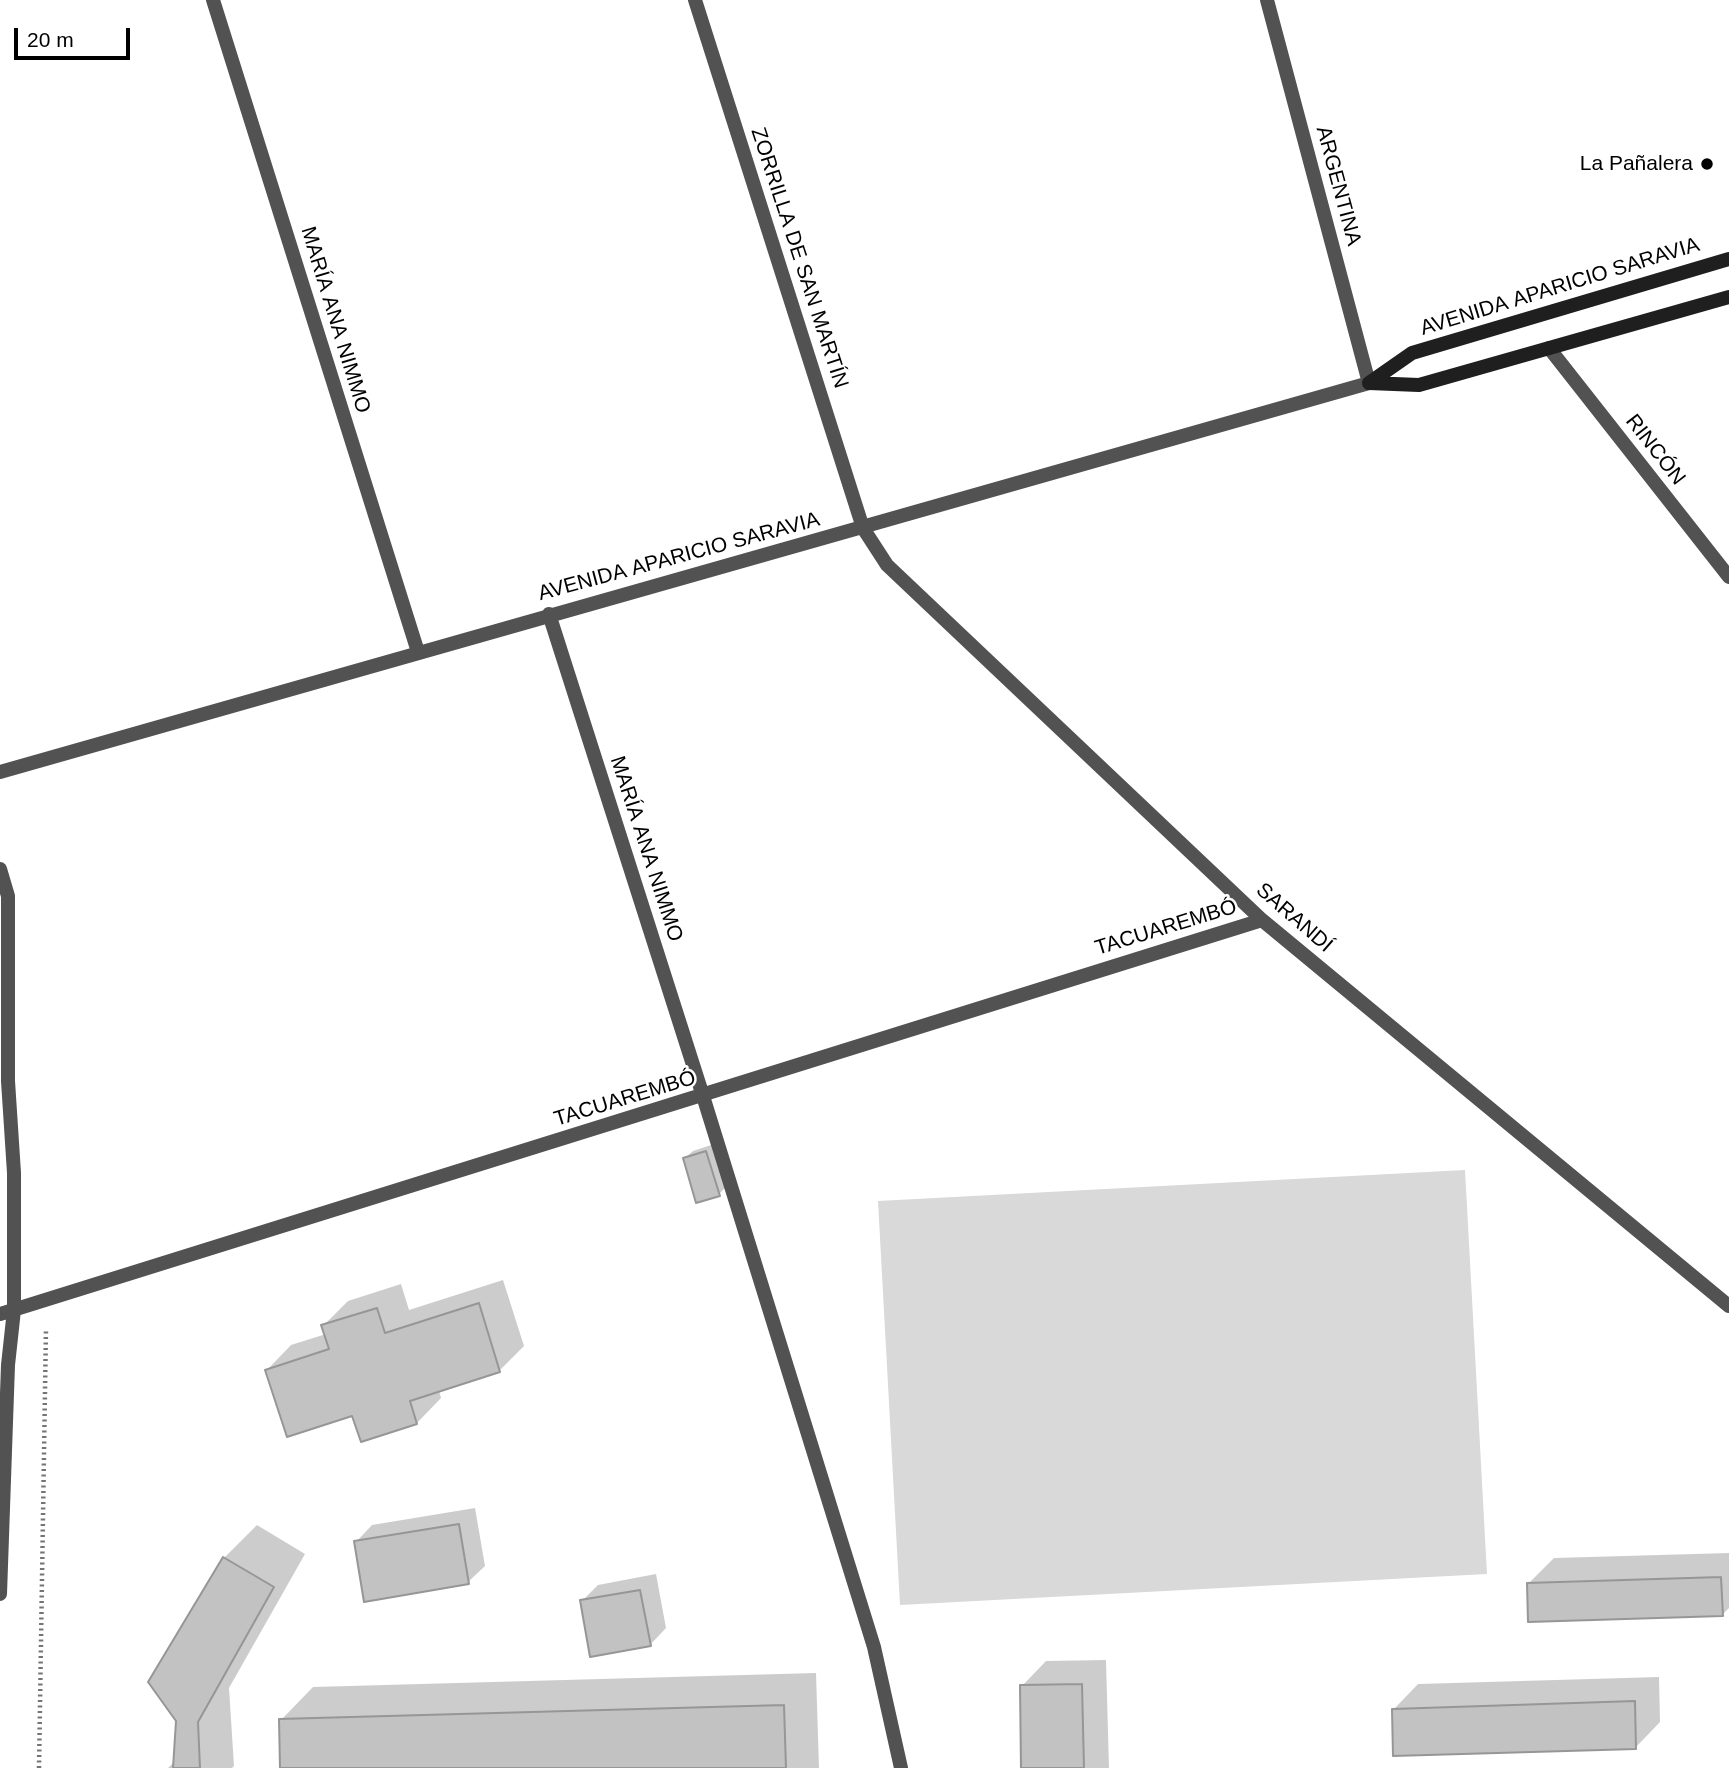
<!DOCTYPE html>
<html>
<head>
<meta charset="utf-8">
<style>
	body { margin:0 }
	#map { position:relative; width:1729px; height:1768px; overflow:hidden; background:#fff; font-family:Helvetica,sans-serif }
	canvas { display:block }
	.scale { position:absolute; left:14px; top:28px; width:116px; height:32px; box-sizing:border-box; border:4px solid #000; border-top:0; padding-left:9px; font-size:21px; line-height:24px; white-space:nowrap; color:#000; -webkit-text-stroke:5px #fff; paint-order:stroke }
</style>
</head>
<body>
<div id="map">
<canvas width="1729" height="1768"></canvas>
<div class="scale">20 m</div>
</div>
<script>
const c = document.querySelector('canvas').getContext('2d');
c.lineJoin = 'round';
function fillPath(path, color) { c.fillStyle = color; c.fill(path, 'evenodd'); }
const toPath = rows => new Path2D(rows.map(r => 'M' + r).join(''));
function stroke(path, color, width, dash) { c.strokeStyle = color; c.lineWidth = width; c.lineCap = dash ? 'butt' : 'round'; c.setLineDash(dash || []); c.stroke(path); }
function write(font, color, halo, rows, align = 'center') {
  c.font = font + ' Helvetica,sans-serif'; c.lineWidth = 5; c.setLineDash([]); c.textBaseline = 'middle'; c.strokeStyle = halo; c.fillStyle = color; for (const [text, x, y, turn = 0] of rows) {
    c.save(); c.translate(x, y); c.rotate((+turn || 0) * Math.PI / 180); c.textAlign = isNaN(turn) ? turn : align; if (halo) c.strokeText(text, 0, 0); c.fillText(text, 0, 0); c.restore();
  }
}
const green = toPath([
	[1465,1170,1487,1574,900,1605,878,1201]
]);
const shadow = toPath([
	[714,1144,727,1186,719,1194,685,1158,693,1151],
	[503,1280,524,1346,499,1371,439,1390,441,1398,417,1423,353,1414,267,1370,291,1345,326,1334,323,1326,348,1301,401,1284,409,1310],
	[475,1508,485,1566,468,1582,356,1542,372,1525],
	[257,1525,305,1554,229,1688,234,1766,232,1768,168,1768,175,1761,224,1558],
	[1729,1553,1729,1608,1722,1615,1529,1583,1554,1558],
	[656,1574,666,1628,650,1645,582,1601,598,1585],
	[1106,1660,1109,1768,1023,1768,1022,1686,1046,1661],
	[816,1673,819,1768,282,1768,281,1720,313,1687],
	[1659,1677,1660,1722,1636,1747,1394,1709,1418,1684]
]);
const building = toPath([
	[706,1151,720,1196,696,1203,683,1158,706,1151],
	[479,1303,500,1372,410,1401,417,1424,361,1442,352,1416,287,1437,265,1370,329,1349,321,1325,377,1308,385,1333,479,1303],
	[459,1524,469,1584,364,1602,354,1541,459,1524],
	[223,1557,274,1587,198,1722,200,1768,173,1768,176,1721,148,1682,223,1557],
	[1721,1577,1723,1616,1528,1622,1527,1583,1721,1577],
	[640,1590,651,1646,590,1657,580,1600,640,1590],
	[1082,1684,1084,1768,1021,1768,1020,1685,1082,1684],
	[1635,1701,1636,1749,1393,1756,1392,1709,1635,1701],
	[784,1705,786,1768,280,1768,279,1719,784,1705]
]);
const path = toPath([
	[39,1768,46,1328]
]);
const lane = toPath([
	[703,1096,874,1647,901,1768]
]);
const street = toPath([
	[213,0,418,652],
	[695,0,863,528,887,565,1262,920,1729,1306],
	[1549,348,1729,577],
	[549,614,703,1096],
	[0,772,1369,383,1267,0],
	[0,869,8,896,8,1081,14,1173,14,1310,8,1365,0,1594],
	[0,1314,1262,920]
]);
const secondary = toPath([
	[1369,383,1412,353,1729,259],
	[1369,383,1419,385,1729,297]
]);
const markers = [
	[1707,164,7,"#000"]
];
const poiNames = [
	["La Pañalera",1693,164]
];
const streetNames = [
	["ARGENTINA",1338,186,75],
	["ZORRILLA DE SAN MARTÍN",799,258,72],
	["AVENIDA APARICIO SARAVIA",1560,287,-17],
	["MARÍA ANA NIMMO",335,320,73],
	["RINCÓN",1655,450,52],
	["AVENIDA APARICIO SARAVIA",679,557,-15],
	["MARÍA ANA NIMMO",646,849,72],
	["SARANDÍ",1294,918,41],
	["TACUAREMBÓ",1166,928,-17],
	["TACUAREMBÓ",625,1099,-17]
];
fillPath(green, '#d9d9d9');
fillPath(shadow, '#0003');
fillPath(building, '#c2c2c2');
stroke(building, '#969696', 2);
stroke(path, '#747474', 4.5, [2, 3.5]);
stroke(lane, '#525252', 14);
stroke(street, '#525252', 14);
stroke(secondary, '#1f1f1f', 14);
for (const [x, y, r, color] of markers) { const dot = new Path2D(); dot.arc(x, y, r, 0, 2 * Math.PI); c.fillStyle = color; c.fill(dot); stroke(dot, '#fff', 2.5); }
write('21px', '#000', '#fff', poiNames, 'right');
write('21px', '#000', '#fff', streetNames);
</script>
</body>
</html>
